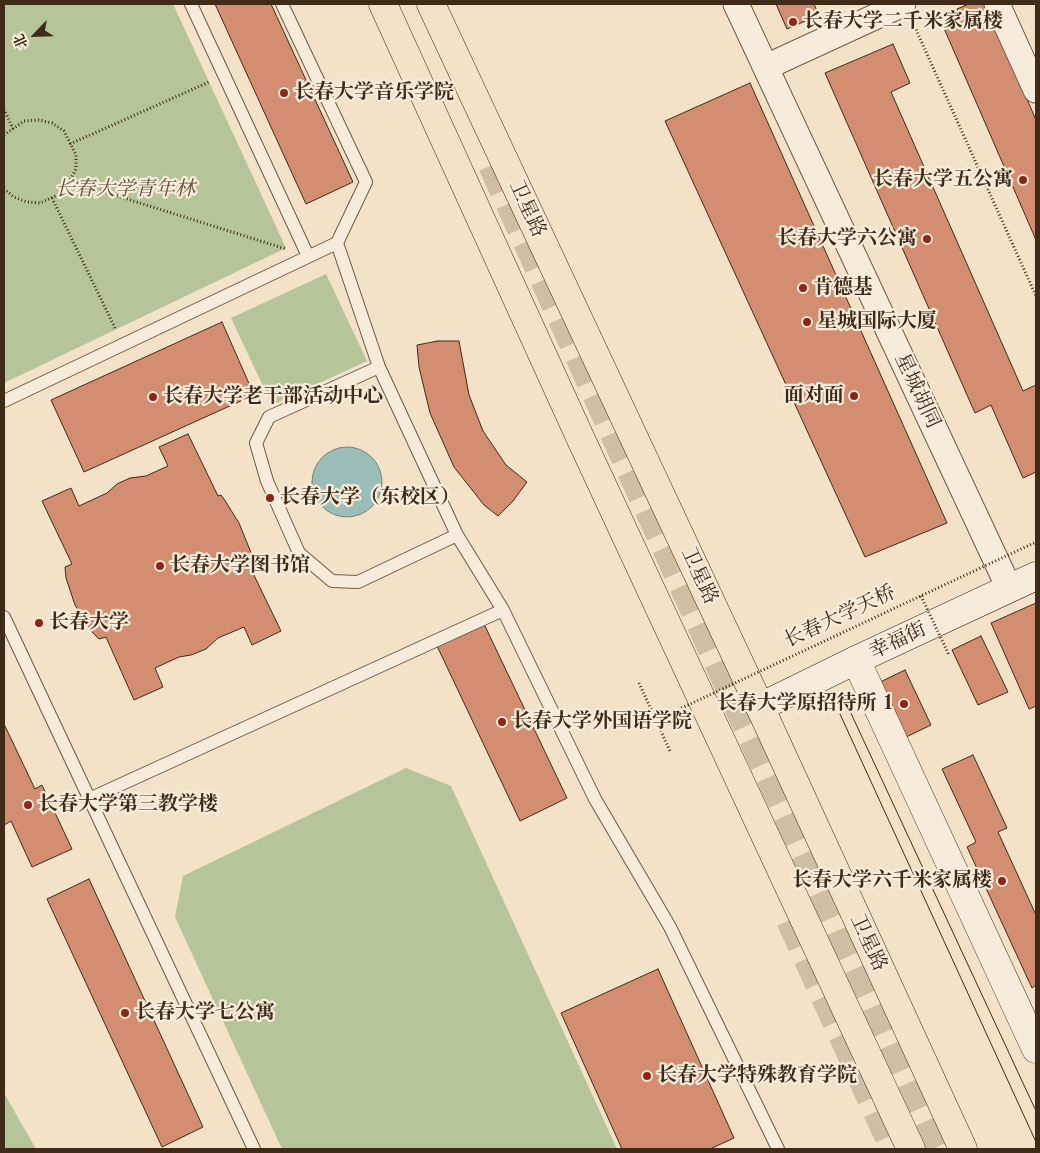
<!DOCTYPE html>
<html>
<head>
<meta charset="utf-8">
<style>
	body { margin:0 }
	#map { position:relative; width:1040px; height:1153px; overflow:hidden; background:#f3e2c7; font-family:"Old Standard TT","Noto Serif SC",serif }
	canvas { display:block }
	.frame { position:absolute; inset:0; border:5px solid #3f2b17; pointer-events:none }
	.north { position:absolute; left:10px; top:10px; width:50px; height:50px; -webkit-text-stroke:4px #f7ecdb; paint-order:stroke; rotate:246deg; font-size:14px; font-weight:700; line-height:20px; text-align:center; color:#3f2b17 }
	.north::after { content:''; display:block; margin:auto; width:18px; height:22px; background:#3f2b17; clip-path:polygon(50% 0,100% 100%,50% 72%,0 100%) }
</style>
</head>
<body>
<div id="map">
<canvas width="1040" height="1153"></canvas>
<div class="frame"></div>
<div class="north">北</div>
</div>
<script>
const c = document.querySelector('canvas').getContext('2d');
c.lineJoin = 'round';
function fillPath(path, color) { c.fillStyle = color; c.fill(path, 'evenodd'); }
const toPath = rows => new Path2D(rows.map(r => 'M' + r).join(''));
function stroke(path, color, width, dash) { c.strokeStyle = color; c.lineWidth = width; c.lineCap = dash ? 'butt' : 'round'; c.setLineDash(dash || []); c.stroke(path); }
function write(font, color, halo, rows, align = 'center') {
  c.font = font + ' "Old Standard TT","Noto Serif SC",serif'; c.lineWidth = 4.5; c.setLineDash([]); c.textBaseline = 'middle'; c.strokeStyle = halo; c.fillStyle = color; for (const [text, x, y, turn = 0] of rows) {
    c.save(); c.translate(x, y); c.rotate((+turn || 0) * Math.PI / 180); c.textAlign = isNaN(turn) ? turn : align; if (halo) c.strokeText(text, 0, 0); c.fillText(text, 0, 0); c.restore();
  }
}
const green = toPath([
	[4,4,173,4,286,248,4,383],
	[326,274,367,361,272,405,231,318],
	[406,768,451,786,617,1149,282,1149,175,917,183,876],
	[4,1093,36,1149,4,1149]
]);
const water = toPath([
	'312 482a35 35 0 1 1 70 0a35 35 0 1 1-70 0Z'
]);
const building = toPath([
	[215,4,271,4,353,182,306,204,215,4],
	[776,4,814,4,819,15,787,29,776,4],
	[969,4,986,4,1036,120,1036,240,943,26,961,18,957,9,969,4],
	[893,44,910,83,891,92,1023,391,1036,385,1036,472,1023,478,991,405,975,413,825,73,893,44],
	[750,83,947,523,865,557,665,121,750,83],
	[222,322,254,395,84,472,51,400,222,322],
	[438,341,459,341,469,395,483,431,506,465,527,482,513,501,498,516,484,505,454,467,430,413,419,367,417,345,438,341],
	[188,434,218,496,221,495,224,499,239,523,252,555,254,565,250,567,281,631,252,645,244,627,218,638,206,649,191,655,179,657,155,668,163,687,134,700,106,637,99,639,91,631,75,605,66,578,65,567,72,564,42,501,71,488,79,506,107,493,117,484,130,478,146,476,168,466,159,447,188,434],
	[1036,603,1036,706,1029,709,991,623,1036,603],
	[484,624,567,798,520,821,437,646,484,624],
	[981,636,1008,692,978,705,952,650,981,636],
	[905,670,931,725,902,739,876,684,905,670],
	[4,724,35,789,42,785,72,849,32,867,11,821,4,825,4,724],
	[973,755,1007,828,998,832,1036,915,1036,985,1032,988,967,847,976,842,942,769,973,755],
	[89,879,203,1127,162,1147,47,899,89,879],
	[658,969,734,1138,710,1149,622,1149,561,1013,658,969]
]);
const highwayTunnel = toPath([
	[492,165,939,1149],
	[790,920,894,1149]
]);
const path = toPath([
	[913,23,1036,296],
	[4,109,13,129],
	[4,135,24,121,39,120,52,123,64,131,76,155,76,169,64,192,40,203,27,202,14,197,4,189],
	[70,144,209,82],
	[70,181,286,249],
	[52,198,116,330],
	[639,683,670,751]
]);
const lane = toPath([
	[191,4,308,256],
	[282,4,366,182,337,243],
	[379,367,269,417,256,443,267,481,299,553,332,581,358,582,457,535],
	[4,401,337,243,379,367,457,535,503,610,595,799,670,927,778,1149],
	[4,617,254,1149],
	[89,799,503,610]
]);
const street = toPath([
	[736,4,1009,588],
	[997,4,1036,90],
	[766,67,903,4]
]);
const secondary = toPath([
	[856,660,1036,1049],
	[760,707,856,660,1036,576]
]);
const primary = toPath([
	[383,4,579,435,911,1149],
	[431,4,760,707,963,1149]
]);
const tram = toPath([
	[849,709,1036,1111],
	[840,714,1036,1142]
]);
const pathBridge = toPath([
	[921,596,949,655],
	[656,720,1036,542]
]);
const markers = [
	[793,22,5,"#8f2418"],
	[284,93,5,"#8f2418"],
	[1023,180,5,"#8f2418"],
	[927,239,5,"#8f2418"],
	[803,288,5,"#8f2418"],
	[807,322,5,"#8f2418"],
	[854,396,5,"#8f2418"],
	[153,397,5,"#8f2418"],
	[270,498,5,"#8f2418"],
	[160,566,5,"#8f2418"],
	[39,623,5,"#8f2418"],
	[904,704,5,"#8f2418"],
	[502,722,5,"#8f2418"],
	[28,805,5,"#8f2418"],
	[1002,881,5,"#8f2418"],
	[125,1013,5,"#8f2418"],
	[647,1076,5,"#8f2418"]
];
const poiNames = [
	["长春大学二千米家属楼",803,22],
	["长春大学音乐学院",294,93],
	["长春大学五公寓",1013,180,"right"],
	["长春大学六公寓",917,239,"right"],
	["肯德基",813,288],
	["星城国际大厦",817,322],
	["面对面",844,396,"right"],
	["长春大学老干部活动中心",163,397],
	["长春大学（东校区）",280,498],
	["长春大学图书馆",170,566],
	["长春大学",49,623],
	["长春大学原招待所 1",894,704,"right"],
	["长春大学外国语学院",512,722],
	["长春大学第三教学楼",38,805],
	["长春大学六千米家属楼",992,881,"right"],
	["长春大学七公寓",135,1013],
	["长春大学特殊教育学院",657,1076]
];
const parkNames = [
	["长春大学青年林",125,190]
];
const streetNames = [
	["卫星路",527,209,65],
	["星城胡同",917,391,65],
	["卫星路",699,576,65],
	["长春大学天桥",840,617,-25],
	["幸福街",898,641,-25],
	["卫星路",868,943,65]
];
fillPath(green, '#b6c499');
fillPath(water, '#9bbdb7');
stroke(water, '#768377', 1);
fillPath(building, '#d38d70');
stroke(building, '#3f2b17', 1);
stroke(highwayTunnel, '#cfbda4', 28, [28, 14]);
stroke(lane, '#6c5943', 14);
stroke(street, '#6c5943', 27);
stroke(secondary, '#3f2b17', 29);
stroke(primary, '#3f2b17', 29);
stroke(path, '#3f2b17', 3, [1, 2.5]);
stroke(lane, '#f7ecdb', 12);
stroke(street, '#f7ecdb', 25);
stroke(secondary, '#f7ecdb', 28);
stroke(primary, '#f3e2c7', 28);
stroke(tram, '#3f2b17', 1);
stroke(pathBridge, '#3f2b17', 3, [1, 2.5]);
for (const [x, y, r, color] of markers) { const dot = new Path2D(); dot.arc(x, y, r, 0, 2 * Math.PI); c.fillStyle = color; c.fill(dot); stroke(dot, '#f7ecdb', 2); }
write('bold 20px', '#3f2b17', '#f7ecdb', poiNames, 'left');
write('italic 20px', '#5d5138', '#f7ecdb', parkNames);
write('20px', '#3f2b17', '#f7ecdb', streetNames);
</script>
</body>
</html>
